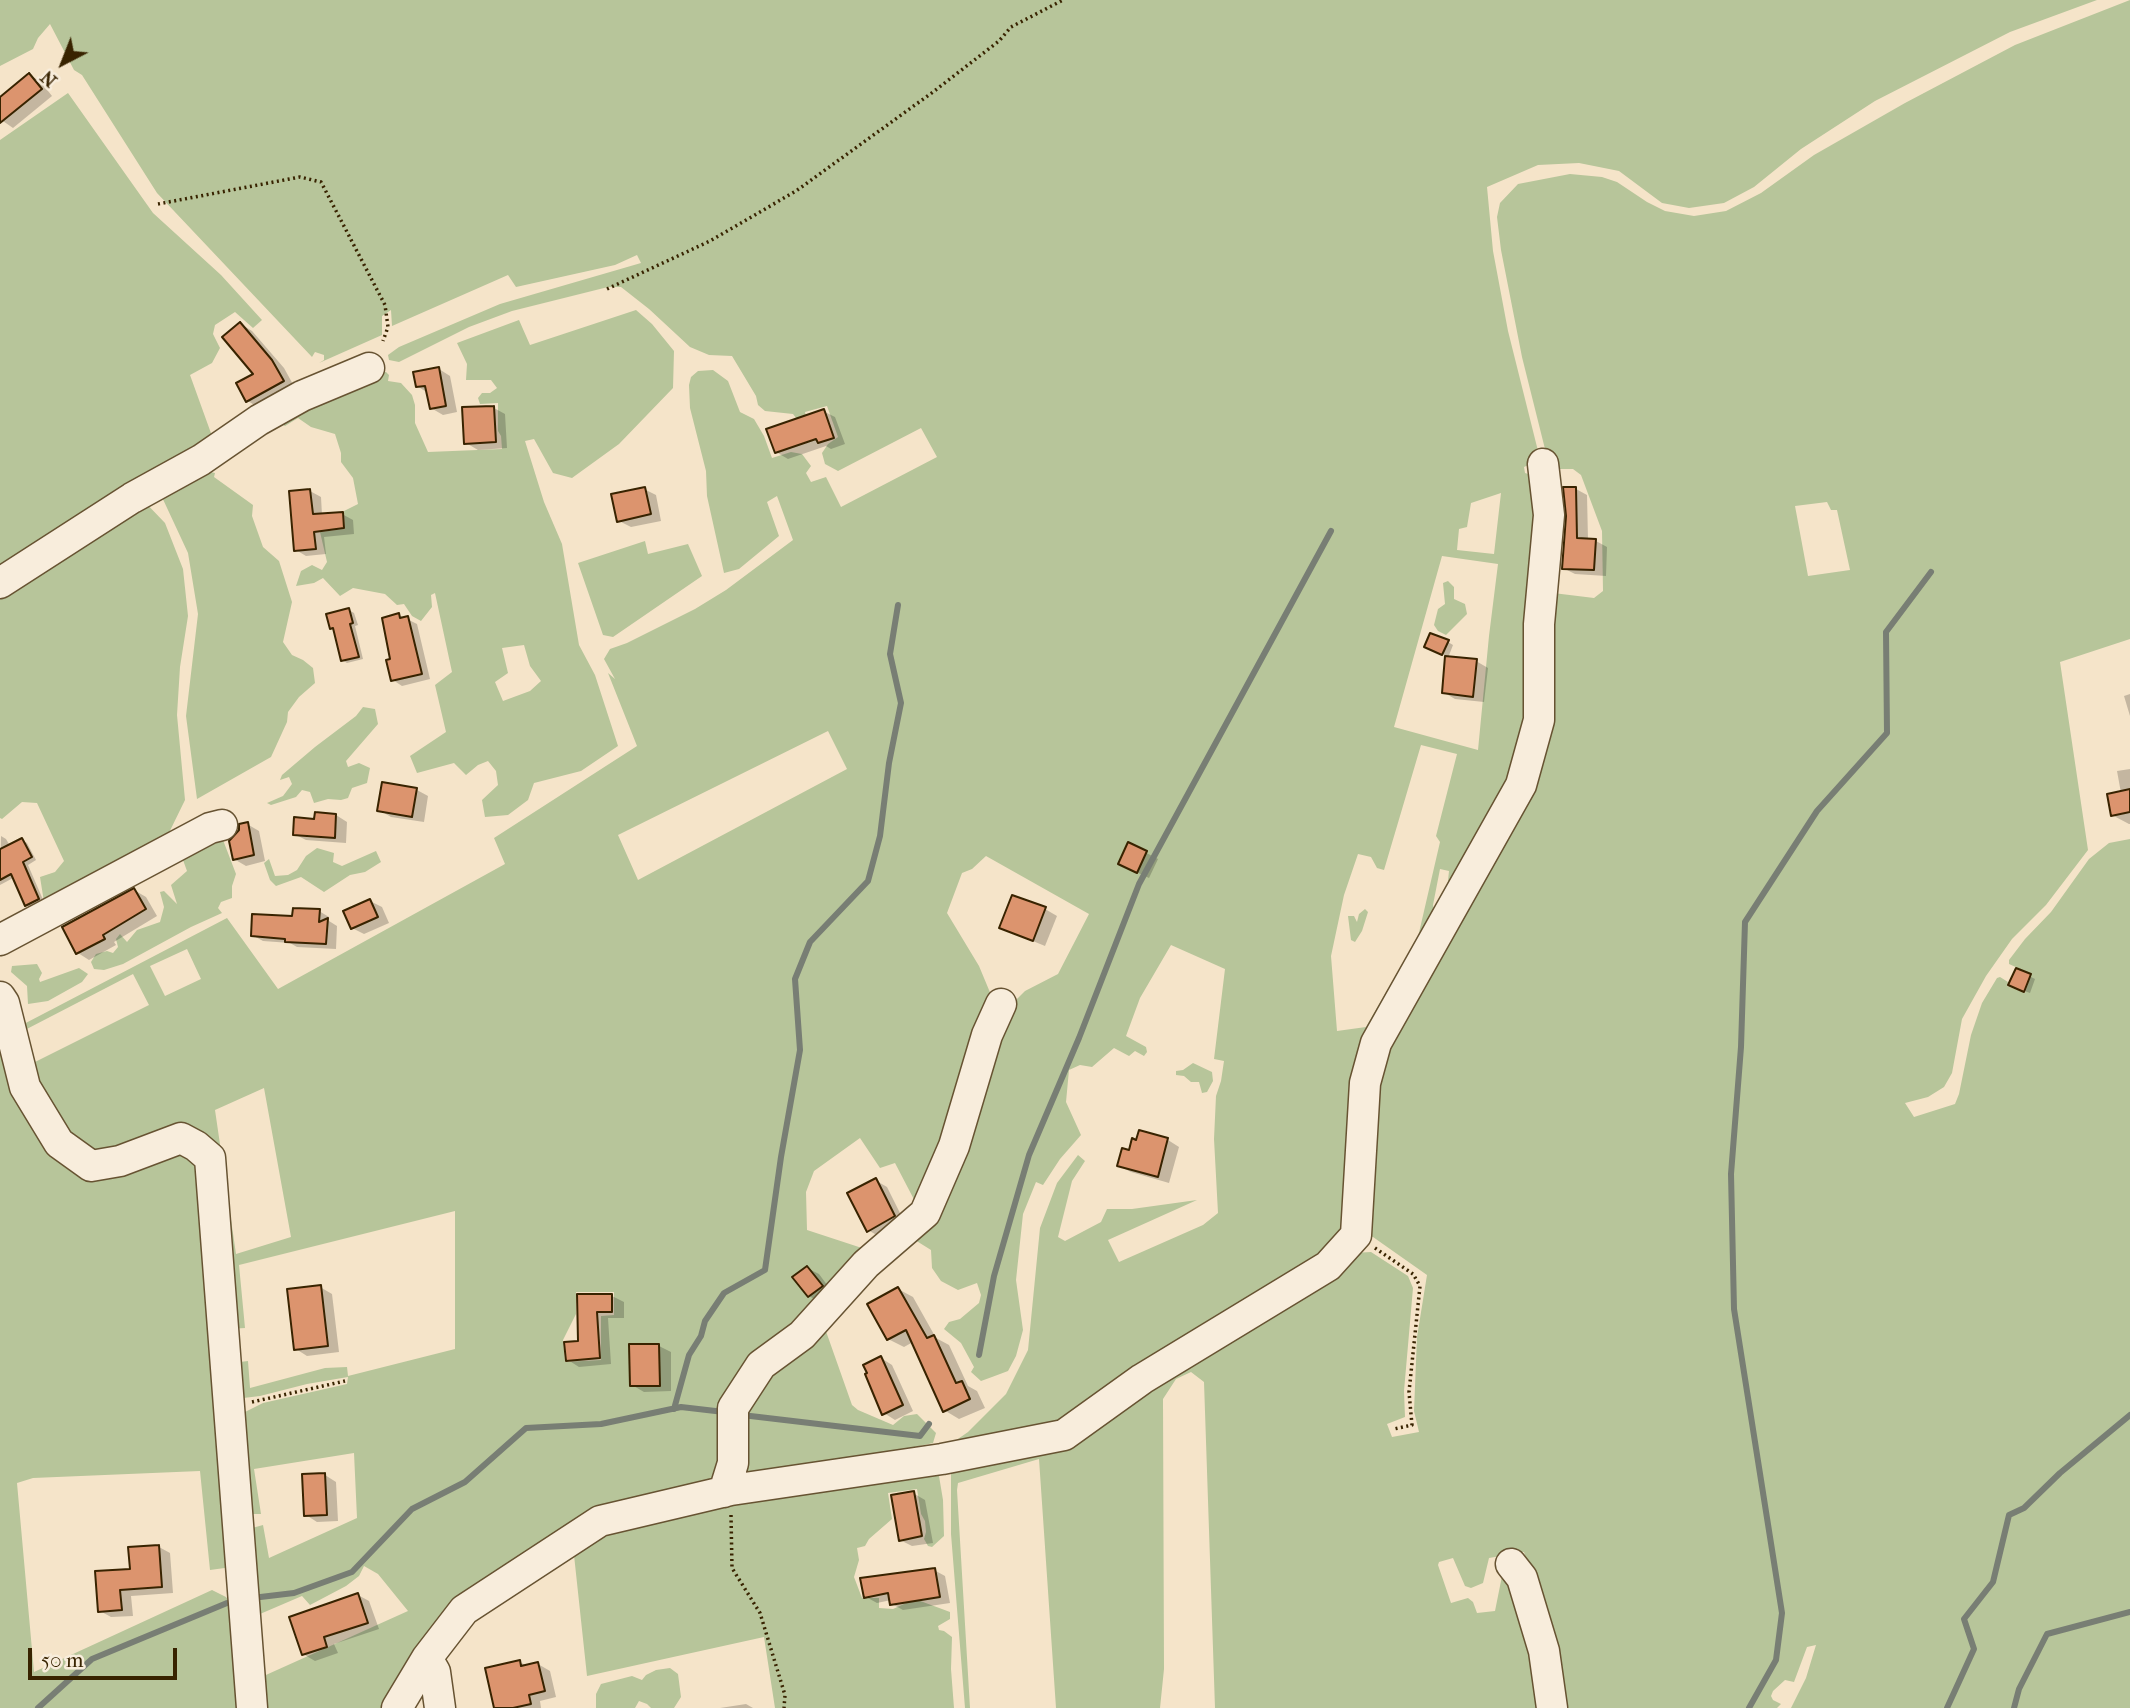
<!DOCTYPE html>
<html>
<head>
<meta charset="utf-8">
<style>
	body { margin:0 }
	#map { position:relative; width:2130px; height:1708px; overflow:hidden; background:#f5e4c9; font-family:"IM FELL French Canon",serif }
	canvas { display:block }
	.north { position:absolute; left:28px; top:28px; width:70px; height:70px; -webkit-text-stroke:5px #f8eddc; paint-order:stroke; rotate:222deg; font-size:19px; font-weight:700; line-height:28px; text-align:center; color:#382300 }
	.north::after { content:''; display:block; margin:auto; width:24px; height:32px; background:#382300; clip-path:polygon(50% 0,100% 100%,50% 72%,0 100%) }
	.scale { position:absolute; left:28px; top:1648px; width:149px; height:32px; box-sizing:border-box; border:4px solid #382300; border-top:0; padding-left:9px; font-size:21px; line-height:24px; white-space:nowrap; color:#382300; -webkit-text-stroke:5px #f8eddc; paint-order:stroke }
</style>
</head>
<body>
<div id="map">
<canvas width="2130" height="1708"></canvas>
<div class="north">N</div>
<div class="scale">50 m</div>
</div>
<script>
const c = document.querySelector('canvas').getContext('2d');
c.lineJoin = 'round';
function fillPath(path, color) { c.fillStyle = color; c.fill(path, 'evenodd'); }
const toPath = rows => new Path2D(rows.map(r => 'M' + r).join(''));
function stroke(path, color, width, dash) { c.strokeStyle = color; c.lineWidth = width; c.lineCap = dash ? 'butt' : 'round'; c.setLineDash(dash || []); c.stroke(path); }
const green = toPath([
	[0,0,2097,0,2010,32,1875,101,1801,149,1754,187,1724,203,1689,208,1662,203,1619,171,1579,163,1538,165,1487,187,1493,251,1508,331,1539,455,1535,462,1524,467,1525,473,1541,478,1543,500,1533,606,1530,727,1525,759,1514,792,1500,813,1456,896,1445,911,1449,871,1440,869,1433,905,1437,927,1381,1020,1369,1049,1360,1088,1355,1202,1351,1233,1330,1260,1313,1274,1167,1360,1083,1421,1064,1431,983,1448,949,1452,949,1447,955,1441,968,1432,1006,1394,1028,1350,1040,1228,1057,1183,1078,1155,1085,1161,1072,1181,1058,1237,1065,1241,1101,1222,1107,1209,1132,1209,1197,1200,1108,1240,1119,1262,1203,1225,1218,1213,1214,1139,1216,1096,1221,1081,1224,1061,1214,1059,1225,969,1171,945,1140,998,1126,1036,1146,1047,1147,1052,1144,1056,1135,1051,1129,1056,1114,1048,1092,1067,1080,1065,1069,1070,1066,1102,1081,1135,1060,1159,1043,1185,1036,1182,1023,1214,1016,1280,1023,1330,1016,1356,1008,1371,992,1377,981,1381,971,1372,974,1367,961,1343,944,1329,949,1322,960,1319,979,1303,981,1295,977,1283,958,1290,941,1281,932,1268,931,1250,915,1240,911,1233,913,1227,927,1215,958,1147,986,1055,1004,1007,1013,1011,1017,999,1025,991,1058,974,1089,914,986,856,972,869,962,873,947,913,979,966,994,1002,950,1113,955,1115,937,1180,920,1211,895,1163,880,1168,860,1138,814,1171,806,1192,807,1230,868,1250,798,1330,769,1352,731,1401,727,1417,728,1464,725,1476,715,1490,600,1516,477,1591,443,1623,422,1655,419,1655,392,1708,253,1708,246,1621,244,1538,245,1530,263,1525,269,1558,357,1518,354,1453,254,1469,261,1514,244,1514,241,1512,235,1413,243,1413,263,1403,347,1384,348,1377,307,1384,260,1396,235,1399,232,1363,248,1361,250,1388,325,1368,347,1367,348,1376,455,1349,455,1211,239,1265,245,1328,229,1329,214,1156,210,1146,191,1133,170,1128,116,1154,86,1151,63,1135,42,1105,26,1067,18,1038,18,1029,20,1026,227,918,278,989,505,864,494,838,637,746,608,673,615,679,604,659,610,649,627,643,695,609,726,590,793,540,777,496,767,502,779,536,739,569,724,573,707,496,706,471,690,408,689,385,691,377,698,371,713,370,728,381,740,412,754,419,764,436,772,458,791,452,802,454,811,466,806,473,811,482,826,477,841,507,937,457,921,428,838,471,825,464,822,453,828,444,838,437,827,406,805,412,808,425,803,427,793,414,765,411,758,405,756,396,732,356,709,355,690,347,649,309,621,287,608,287,512,311,469,327,399,362,389,360,388,355,399,347,500,304,641,263,637,255,615,265,516,287,508,275,392,326,391,310,382,316,382,335,319,363,324,360,324,355,315,352,312,357,157,193,82,75,74,70,50,24,38,38,33,49,0,66],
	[1501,493,1494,554,1457,550,1459,529,1467,527,1471,503],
	[1442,556,1498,564,1489,636,1478,750,1394,727],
	[828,731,847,769,638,880,618,835],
	[1421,745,1457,754,1436,836,1440,842,1418,937,1366,1027,1337,1031,1331,956,1344,895,1358,854,1371,857,1377,868,1384,870],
	[187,949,201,979,165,996,150,966],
	[133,974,149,1005,31,1064,21,1032],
	[264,1088,291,1237,236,1254,215,1110],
	[576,1292,614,1292,614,1315,601,1316,601,1360,565,1362,563,1340,576,1314],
	[659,1344,660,1385,630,1386,629,1345],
	[364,1566,378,1574,408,1611,257,1679,253,1617,302,1596,310,1605,346,1586,359,1576],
	[2130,0,2130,639,2060,662,2088,850,2046,905,2012,939,1986,976,1962,1019,1952,1073,1944,1087,1928,1097,1905,1103,1914,1117,1955,1104,1959,1094,1971,1035,1982,1003,1997,978,2000,977,2008,982,2007,986,2025,993,2031,974,2009,964,2009,960,2025,939,2051,912,2089,859,2109,843,2130,839,2130,1708,1791,1708,1806,1678,1816,1645,1807,1647,1794,1682,1785,1680,1773,1691,1771,1696,1773,1700,1781,1704,1777,1708,1556,1708,1556,1662,1524,1552,1489,1558,1483,1583,1471,1588,1465,1586,1453,1558,1439,1562,1438,1565,1451,1603,1468,1598,1473,1602,1477,1613,1495,1611,1502,1576,1509,1575,1544,1708,1215,1708,1204,1382,1191,1372,1176,1379,1163,1399,1164,1669,1160,1708,1056,1708,1039,1459,958,1483,957,1490,970,1708,965,1708,951,1534,951,1463,1034,1448,1353,1253,1371,1252,1408,1276,1413,1288,1404,1391,1405,1417,1387,1424,1392,1437,1419,1432,1414,1411,1417,1337,1427,1275,1373,1237,1364,1235,1374,1072,1511,824,1545,592,1594,598,1603,591,1602,531,1581,475,1573,469,1550,469,1522,357,1501,250,1497,217,1500,203,1518,184,1570,174,1602,177,1617,182,1647,202,1665,211,1694,216,1726,211,1761,193,1814,155,1905,103,2015,45],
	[1827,502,1831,510,1837,510,1850,570,1808,576,1795,506],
	[68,93,153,213,221,275,262,320,253,328,235,312,215,325,213,334,220,348,212,363,190,375,212,436,0,578,0,140],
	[636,310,652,324,674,351,673,388,619,444,572,478,553,473,534,439,525,441,544,502,562,544,579,645,595,675,618,746,581,771,534,783,528,800,508,815,485,817,482,800,498,785,496,771,488,761,478,765,466,775,454,763,417,773,410,756,446,732,435,685,452,672,435,593,431,595,432,607,421,621,412,616,404,604,397,605,385,594,353,588,340,596,323,578,314,583,296,586,301,571,312,565,322,570,327,562,320,532,345,529,344,511,358,504,353,478,341,462,341,453,335,434,311,427,298,418,285,426,280,423,376,372,386,372,389,375,388,381,401,383,412,395,415,405,415,423,428,452,502,449,501,436,498,431,498,403,480,404,478,398,482,393,490,393,497,388,491,380,466,380,467,364,457,343,519,320,530,345],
	[524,645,530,666,541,681,530,691,503,701,495,682,508,673,502,648],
	[201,470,215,473,214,477,253,505,252,516,263,547,279,561,292,602,283,642,292,655,303,660,313,668,315,683,299,697,288,712,287,722,271,757,197,799,186,716,198,614,188,553,161,495],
	[141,498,165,523,183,569,188,616,180,667,177,715,185,800,163,845,0,934,0,922,44,902,40,877,55,872,64,861,37,803,22,802,2,819,0,818,0,590],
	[645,541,648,554,688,544,702,576,613,637,603,635,578,563],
	[1448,581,1454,587,1454,599,1465,604,1467,614,1446,635,1438,631,1434,625,1438,609,1445,604,1443,583],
	[363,707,375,709,378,724,346,761,348,767,359,763,370,768,367,783,352,788,348,798,341,800,328,799,314,803,310,792,302,790,296,797,271,805,267,803,283,796,292,784,289,777,280,780,282,775,315,747,356,716],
	[223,830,223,840,236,874,232,886,232,898,221,902,218,908,222,913,191,927,123,964,104,970,94,969,91,962,96,954,107,951,113,953,118,947,116,939,120,934,127,942,137,930,160,922,164,907,160,892,164,891,177,904,171,885,187,871,179,849],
	[317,848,334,853,333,862,342,866,376,851,381,862,365,872,350,875,324,892,301,877,276,886,270,880,264,863,269,859,275,876,288,875,297,870,306,856],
	[1365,909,1368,912,1362,931,1355,942,1351,940,1348,916,1354,916,1357,922,1359,914],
	[37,964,42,973,39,979,40,982,79,968,88,974,82,982,48,1001,28,1004,27,986,11,972,12,966],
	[0,1026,71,1160,168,1146,202,1163,232,1567,210,1570,200,1471,33,1478,17,1483,34,1672,212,1590,226,1597,233,1606,242,1708,0,1708],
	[1193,1063,1212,1072,1213,1081,1207,1092,1202,1093,1199,1082,1191,1082,1184,1076,1176,1075,1176,1071,1183,1070],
	[822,1320,852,1405,858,1410,893,1425,904,1416,917,1414,936,1433,933,1443,736,1487,741,1402],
	[933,1465,939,1476,943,1500,944,1536,932,1547,928,1546,924,1539,926,1532,925,1521,921,1514,917,1489,888,1493,892,1519,869,1539,865,1546,857,1548,859,1560,854,1577,862,1598,879,1598,879,1608,893,1609,915,1599,950,1612,950,1619,938,1626,939,1630,944,1631,952,1637,951,1669,954,1708,775,1708,764,1637,587,1676,574,1555,618,1521],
	[670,1668,678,1674,681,1697,674,1708,651,1708,647,1704,639,1701,635,1708,596,1708,596,1694,601,1684,632,1676,642,1680,646,1675,656,1670]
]);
const shadow = toPath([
	[30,75,41,82,52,96,13,128,0,119,0,100],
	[241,324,252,331,284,368,295,388,259,408,248,401,238,384,255,374],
	[439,369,450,376,457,412,443,415,431,408,428,393,417,386],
	[494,408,505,414,507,448,478,450,466,443],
	[823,411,835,417,845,444,831,449,826,446,788,459,776,452],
	[644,489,656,495,661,521,631,527,619,521],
	[1576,489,1587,495,1588,540,1596,541,1607,547,1606,576,1575,574,1563,568],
	[310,491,321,497,322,515,342,514,353,520,354,534,324,537,326,554,306,556,296,550],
	[349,610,354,613,358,625,355,626,363,659,347,663,342,660,335,630,331,628],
	[399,615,417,624,430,679,402,686,393,680,393,660],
	[1448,642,1453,645,1448,658,1476,661,1488,668,1484,702,1455,699,1443,692,1447,656,1431,650],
	[2130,694,2130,716,2124,696],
	[2130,769,2130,824,2129,824,2112,815,2121,793,2117,771],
	[417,790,428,796,424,822,391,817,379,810],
	[336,815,347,822,346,843,306,840,294,834,316,821],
	[247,824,259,831,265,861,246,866,234,859],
	[1,836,6,839,10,846,22,840,27,843,36,860,28,865,44,902,32,908,27,905,15,877,0,885],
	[1129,844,1158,859,1149,878,1132,870],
	[134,890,146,897,157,916,114,942,116,945,89,960,78,953],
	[370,901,382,907,389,923,364,934,352,928],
	[1045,909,1057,916,1045,946,1001,928],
	[319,911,329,917,329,921,337,926,336,949,297,947,290,943,263,941,252,935,294,918],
	[2017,970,2035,979,2030,993,2016,988],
	[1140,1133,1168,1140,1179,1147,1169,1183,1131,1172,1119,1166,1138,1142],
	[875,1180,887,1187,905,1223,880,1237,868,1230],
	[807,1268,819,1274,833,1293,821,1303,809,1296,795,1277],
	[320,1287,332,1294,339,1352,307,1356,296,1349],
	[898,1289,913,1297,936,1338,949,1345,968,1386,977,1391,985,1408,959,1419,944,1410,913,1342,904,1347,888,1339],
	[579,1296,612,1296,624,1302,624,1318,608,1318,611,1364,579,1367,568,1360,580,1343],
	[659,1346,671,1352,671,1391,644,1392,632,1385],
	[881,1358,892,1365,913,1411,895,1420,884,1413],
	[325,1475,336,1482,338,1521,317,1522,306,1515],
	[913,1493,925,1500,933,1543,912,1546,900,1540],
	[159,1547,170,1553,173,1593,131,1596,133,1616,111,1617,100,1611,131,1570],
	[934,1570,945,1576,950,1603,903,1610,892,1604,891,1600,877,1603,866,1597],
	[358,1595,369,1601,379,1629,334,1644,338,1653,315,1661,303,1654],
	[520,1662,527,1666,538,1664,550,1671,556,1697,540,1701,541,1708,496,1708],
	[746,1704,753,1708,720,1708]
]);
const stream = toPath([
	[979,1355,994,1276,1029,1155,1079,1038,1139,884,1331,531],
	[674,1409,689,1355,701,1336,705,1321,724,1293,765,1270,781,1157,800,1050,795,979,810,942,868,881,880,836,889,763,901,703,890,654,898,605],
	[742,1415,920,1436,929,1424],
	[252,1598,294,1593,352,1572,412,1509,465,1482,526,1428,601,1424,681,1407,724,1412],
	[38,1708,92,1659,227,1603],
	[1749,1708,1776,1660,1782,1613,1734,1309,1731,1174,1741,1047,1745,922,1817,811,1887,733,1886,632,1931,572],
	[1947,1708,1974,1649,1964,1619,1993,1582,2009,1515,2024,1508,2060,1473,2130,1415],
	[2014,1708,2019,1689,2047,1634,2130,1612]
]);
const building = toPath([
	[29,73,42,89,0,123,0,97,29,73],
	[240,322,272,360,284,381,246,402,236,383,253,374,222,337,240,322],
	[439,367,446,406,430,409,425,386,416,387,413,372,439,367],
	[494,406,496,442,464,444,462,407,494,406],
	[824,409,834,438,818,443,816,439,775,453,766,429,824,409],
	[645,487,651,514,617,522,611,494,645,487],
	[1563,487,1576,487,1577,538,1596,539,1594,570,1562,569,1566,516,1563,487],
	[310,489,313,514,343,512,344,528,314,532,316,549,294,551,289,491,310,489],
	[349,608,353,623,350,624,359,657,341,661,333,628,330,629,326,614,349,608],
	[399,613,400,618,408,616,422,674,391,681,386,660,390,659,382,618,399,613],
	[1430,633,1449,640,1442,655,1424,647,1430,633],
	[1445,656,1477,659,1473,697,1442,693,1445,656],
	[382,782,417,788,412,817,377,811,382,782],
	[2130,789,2130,812,2111,816,2107,794,2130,789],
	[315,812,336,814,335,838,293,835,294,817,314,819,315,812],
	[248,822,254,855,233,860,229,841,239,830,239,824,248,822],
	[22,838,32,857,23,862,39,899,25,906,11,874,0,880,0,849,22,838],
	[1128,842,1147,851,1137,873,1118,864,1128,842],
	[134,888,146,909,103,935,105,939,76,954,62,927,134,888],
	[1012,895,1046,907,1033,941,999,928,1012,895],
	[370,899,378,917,351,929,343,911,370,899],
	[293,908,320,909,319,922,328,918,326,944,285,942,285,939,251,936,252,914,292,916,293,908],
	[2016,968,2031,974,2024,992,2008,985,2016,968],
	[1139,1130,1168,1138,1158,1177,1117,1166,1122,1148,1129,1150,1132,1138,1136,1140,1139,1130],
	[876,1178,895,1216,867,1232,847,1193,876,1178],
	[807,1266,823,1286,808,1297,792,1277,807,1266],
	[321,1285,328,1346,294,1350,287,1289,321,1285],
	[898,1287,927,1338,934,1335,956,1383,962,1381,970,1399,943,1412,906,1330,887,1340,867,1304,898,1287],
	[577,1294,612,1294,612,1312,597,1312,600,1358,566,1361,564,1342,578,1341,577,1294],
	[629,1344,659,1344,660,1386,630,1386,629,1344],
	[881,1356,903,1405,882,1415,865,1374,867,1373,863,1365,881,1356],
	[325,1473,327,1515,304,1516,302,1474,325,1473],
	[914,1491,922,1536,899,1541,891,1495,914,1491],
	[159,1545,162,1587,120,1590,122,1610,98,1612,95,1571,130,1569,128,1547,159,1545],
	[935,1568,940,1597,890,1605,888,1593,864,1598,860,1578,935,1568],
	[358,1593,368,1623,324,1637,327,1647,302,1655,289,1617,358,1593],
	[520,1660,521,1666,538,1662,545,1691,529,1695,531,1704,513,1708,494,1708,485,1668,520,1660]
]);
const path = toPath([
	[158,204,300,177,321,182,385,305,388,327,383,341],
	[607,289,710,241,796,191,933,92,999,41,1011,27,1063,0],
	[1375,1248,1413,1274,1420,1286,1409,1392,1412,1425,1394,1429],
	[252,1402,345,1381],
	[731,1515,732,1568,760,1613,785,1695,784,1708]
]);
const minor = toPath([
	[0,583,132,498,201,460,259,420,302,396,369,368],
	[0,940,210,828,222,825],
	[0,997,4,1003,25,1087,59,1143,91,1166,120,1161,181,1138,196,1146,210,1158,252,1708],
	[724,1492,733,1463,733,1408,761,1365,802,1335,866,1264,925,1213,954,1146,987,1035,1001,1004],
	[1511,1564,1522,1578,1544,1651,1552,1708],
	[427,1658,435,1672,440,1708],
	[397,1708,427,1658,464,1610,600,1521,731,1490,942,1459,1064,1435,1142,1379,1328,1266,1356,1235,1365,1083,1376,1043,1521,785,1539,720,1539,624,1549,515,1543,464]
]);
fillPath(green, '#b7c59a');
fillPath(shadow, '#0003');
stroke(stream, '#787e74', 6);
fillPath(building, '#dc946e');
stroke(building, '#382300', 2);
stroke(minor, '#675332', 33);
stroke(path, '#382300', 3.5, [2, 3.5]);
stroke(minor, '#f8eddc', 30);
</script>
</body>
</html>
